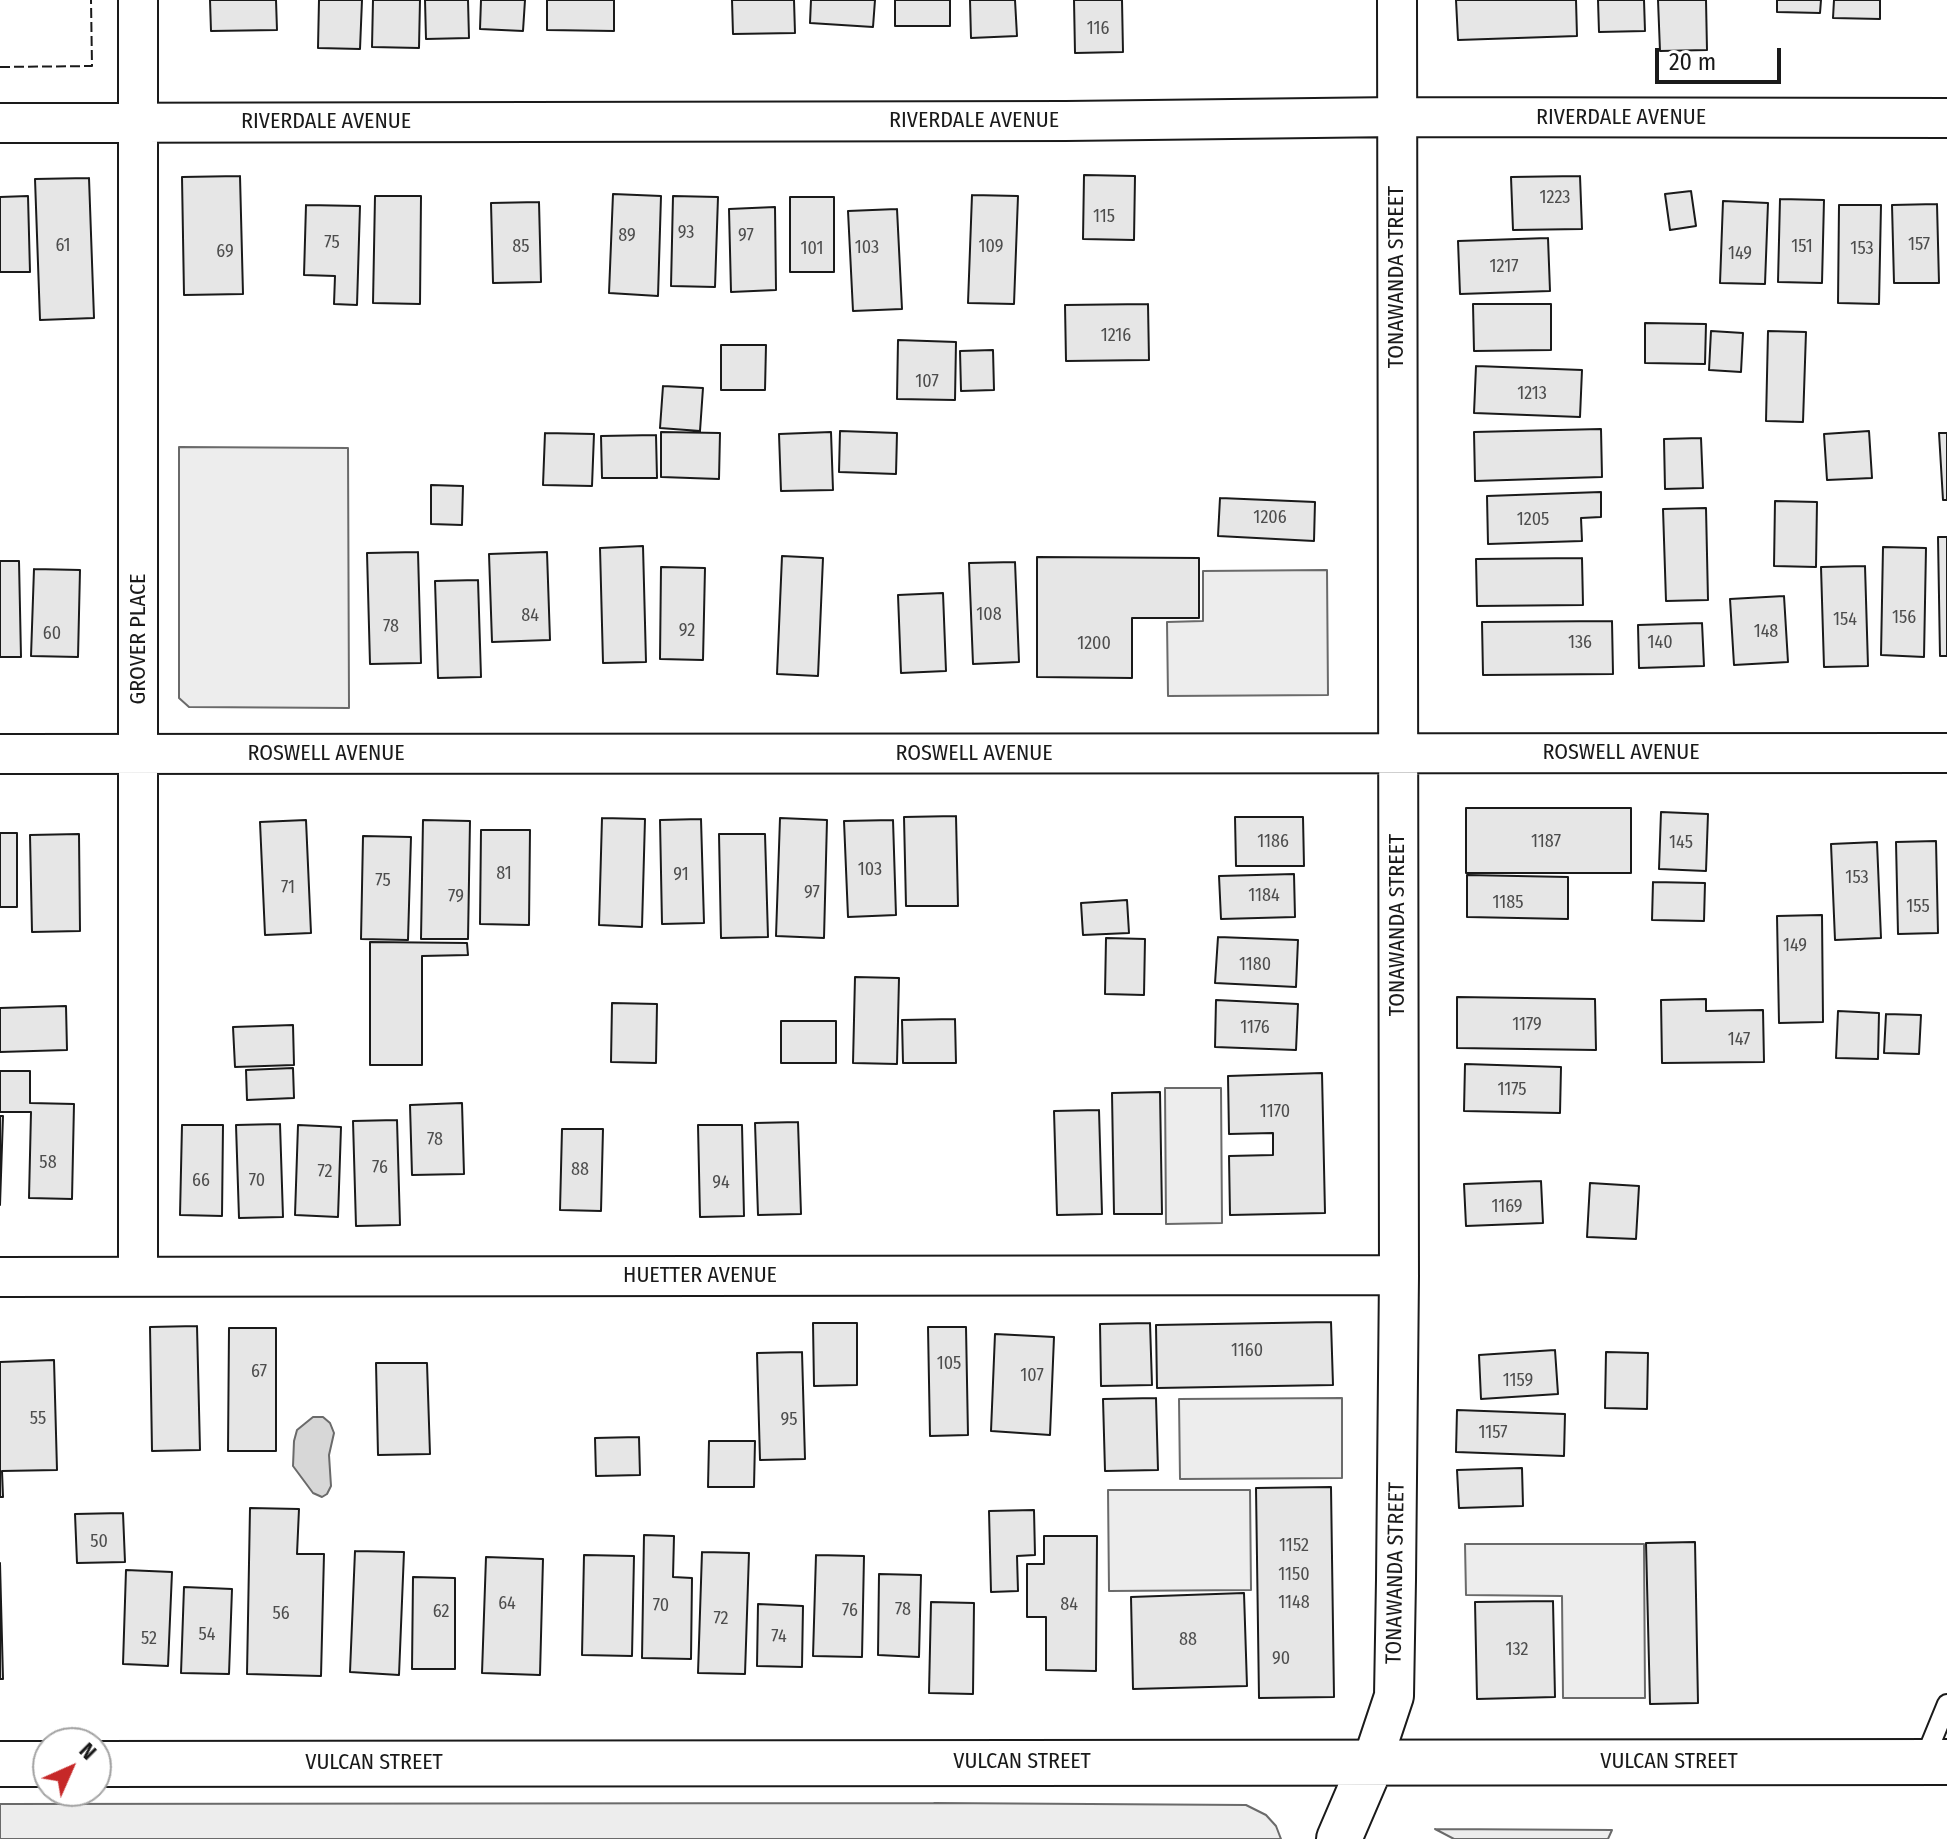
<!DOCTYPE html>
<html>
<head>
<meta charset="utf-8">
<style>
	body { margin:0 }
	#map { position:relative; width:1947px; height:1839px; overflow:hidden; background:#fff; font-family:"Fira Sans Condensed",sans-serif }
	canvas { display:block }
	.north { position:absolute; left:32px; top:1727px; width:80px; height:80px; box-sizing:border-box; background:#fff; border:2px solid #a3a3a3; border-radius:50%; rotate:45deg; font-size:22px; font-weight:700; line-height:32px; text-align:center; color:#1a1a1a }
	.north::after { content:''; display:block; margin:auto; width:28px; height:36px; background:#c62828; clip-path:polygon(50% 0,100% 100%,50% 72%,0 100%) }
	.scale { position:absolute; left:1655px; top:48px; width:126px; height:36px; box-sizing:border-box; border:4px solid #1a1a1a; border-top:0; padding-left:10px; font-size:24px; line-height:28px; white-space:nowrap; color:#1a1a1a; -webkit-text-stroke:6px #fff; paint-order:stroke }
</style>
</head>
<body>
<div id="map">
<canvas width="1947" height="1839"></canvas>
<div class="north">N</div>
<div class="scale">20 m</div>
</div>
<script>
const c = document.querySelector('canvas').getContext('2d');
c.lineJoin = 'round';
function fillPath(path, color) { c.fillStyle = color; c.fill(path, 'evenodd'); }
const toPath = rows => new Path2D(rows.map(r => 'M' + r).join(''));
function stroke(path, color, width, dash) { c.strokeStyle = color; c.lineWidth = width; c.lineCap = dash ? 'butt' : 'round'; c.setLineDash(dash || []); c.stroke(path); }
function write(font, color, halo, rows, align = 'center') {
  c.font = font + ' "Fira Sans Condensed",sans-serif'; c.lineWidth = 6; c.setLineDash([]); c.textBaseline = 'middle'; c.strokeStyle = halo; c.fillStyle = color; for (const [text, x, y, turn = 0] of rows) {
    c.save(); c.translate(x, y); c.rotate((+turn || 0) * Math.PI / 180); c.textAlign = isNaN(turn) ? turn : align; if (halo) c.strokeText(text, 0, 0); c.fillText(text, 0, 0); c.restore();
  }
}
const built = toPath([
	[179,447,348,448,349,708,189,707,179,698,179,447],
	[1327,570,1328,695,1168,696,1167,622,1203,621,1203,571,1327,570],
	[1165,1088,1221,1088,1222,1223,1166,1224,1165,1088],
	[1342,1398,1342,1478,1180,1479,1179,1399,1342,1398],
	[1108,1490,1250,1490,1251,1590,1109,1591,1108,1490],
	[1465,1544,1644,1544,1645,1698,1563,1698,1562,1596,1466,1595,1465,1544],
	[934,1803,1246,1805,1266,1815,1276,1826,1281,1839,0,1839,0,1804,934,1803],
	[1435,1829,1612,1830,1608,1839,1454,1839,1435,1829]
]);
const water = toPath([
	[313,1417,323,1417,330,1423,334,1433,329,1455,331,1486,327,1494,322,1497,313,1493,293,1466,294,1441,297,1430,313,1417]
]);
const building = toPath([
	[210,0,276,0,277,30,211,31,210,0],
	[319,0,362,0,360,49,318,48,319,0],
	[373,0,420,0,419,48,372,47,373,0],
	[425,0,468,0,469,38,426,39,425,0],
	[481,0,525,0,523,31,480,29,481,0],
	[547,0,614,0,614,31,547,30,547,0],
	[732,0,794,0,795,33,733,34,732,0],
	[811,0,875,0,873,27,810,23,811,0],
	[895,0,950,0,950,26,895,26,895,0],
	[970,0,1015,0,1017,36,971,38,970,0],
	[1074,0,1122,0,1123,52,1075,53,1074,0],
	[1456,0,1576,0,1577,36,1458,40,1456,0],
	[1598,0,1644,0,1645,31,1599,32,1598,0],
	[1658,0,1706,0,1707,50,1660,51,1658,0],
	[1777,0,1821,0,1820,13,1777,12,1777,0],
	[1834,0,1880,0,1880,19,1833,18,1834,0],
	[1084,175,1135,176,1134,240,1083,239,1084,175],
	[240,176,243,294,184,295,182,177,240,176],
	[1580,176,1582,229,1513,230,1511,177,1580,176],
	[89,178,94,318,40,320,35,179,89,178],
	[1691,191,1696,226,1670,230,1665,194,1691,191],
	[613,194,661,196,658,296,609,293,613,194],
	[972,195,1018,196,1014,304,968,303,972,195],
	[28,196,30,272,0,272,0,197,28,196],
	[375,196,421,196,420,304,373,303,375,196],
	[673,196,718,197,715,287,671,286,673,196],
	[790,197,834,197,834,272,790,272,790,197],
	[1780,199,1824,200,1822,283,1778,282,1780,199],
	[1723,201,1768,203,1765,284,1720,283,1723,201],
	[539,202,541,282,493,283,491,203,539,202],
	[1937,204,1939,283,1894,283,1892,205,1937,204],
	[306,205,360,206,357,305,334,304,335,276,304,275,306,205],
	[1839,205,1881,205,1879,304,1838,303,1839,205],
	[775,207,776,290,731,292,729,209,775,207],
	[897,209,902,309,853,311,848,211,897,209],
	[1548,238,1550,291,1460,294,1458,241,1548,238],
	[1148,304,1149,360,1066,361,1065,305,1148,304],
	[1473,304,1551,304,1551,350,1474,351,1473,304],
	[1645,323,1706,324,1705,364,1645,363,1645,323],
	[1711,331,1743,333,1741,372,1709,370,1711,331],
	[1768,331,1806,332,1803,422,1766,421,1768,331],
	[898,340,956,342,955,400,897,399,898,340],
	[721,345,766,345,765,390,721,390,721,345],
	[993,350,994,390,961,391,960,351,993,350],
	[1476,366,1582,370,1580,417,1474,413,1476,366],
	[663,386,703,388,700,431,660,428,663,386],
	[1601,429,1602,477,1475,481,1474,432,1601,429],
	[840,431,897,433,896,474,839,472,840,431],
	[1869,431,1872,478,1827,480,1824,434,1869,431],
	[661,432,720,433,719,479,661,477,661,432],
	[831,432,833,490,781,491,779,434,831,432],
	[545,433,594,434,592,486,543,485,545,433],
	[1939,433,1947,433,1947,500,1943,500,1939,433],
	[656,435,657,478,602,478,601,436,656,435],
	[1701,438,1703,488,1665,489,1664,439,1701,438],
	[431,485,463,486,462,525,431,524,431,485],
	[1601,492,1601,517,1581,518,1582,541,1488,544,1487,496,1601,492],
	[1220,498,1315,502,1314,541,1218,536,1220,498],
	[1775,501,1817,502,1816,567,1774,566,1775,501],
	[1706,508,1708,600,1666,601,1663,509,1706,508],
	[1938,537,1947,537,1947,656,1940,656,1938,537],
	[643,546,646,662,603,663,600,548,643,546],
	[1883,547,1926,548,1924,657,1881,655,1883,547],
	[418,552,421,663,370,664,367,553,418,552],
	[547,552,550,640,492,642,489,554,547,552],
	[782,556,823,558,818,676,777,674,782,556],
	[1037,557,1199,558,1199,618,1132,618,1132,678,1037,677,1037,557],
	[1582,558,1583,605,1477,606,1476,559,1582,558],
	[0,561,19,561,21,657,0,657,0,561],
	[1015,562,1019,662,973,664,969,563,1015,562],
	[1865,566,1868,666,1824,667,1821,567,1865,566],
	[661,567,705,568,703,660,660,659,661,567],
	[34,569,80,570,78,657,31,656,34,569],
	[478,580,481,677,438,678,435,581,478,580],
	[943,593,946,671,901,673,898,595,943,593],
	[1784,596,1788,662,1734,665,1730,599,1784,596],
	[1612,621,1613,674,1483,675,1482,622,1612,621],
	[1702,623,1704,666,1639,668,1638,625,1702,623],
	[1466,808,1631,808,1631,873,1466,873,1466,808],
	[1661,812,1708,814,1706,871,1659,869,1661,812],
	[956,816,958,906,906,906,904,817,956,816],
	[1235,817,1303,817,1304,866,1236,866,1235,817],
	[602,818,645,819,642,927,599,925,602,818],
	[780,818,827,820,824,938,776,936,780,818],
	[701,819,704,923,662,924,660,820,701,819],
	[306,820,311,933,265,935,260,822,306,820],
	[423,820,470,821,468,939,421,939,423,820],
	[893,820,896,915,848,917,844,821,893,820],
	[481,830,530,830,529,925,480,924,481,830],
	[0,833,17,833,17,907,0,907,0,833],
	[79,834,80,931,32,932,30,835,79,834],
	[719,834,765,834,768,937,721,938,719,834],
	[363,836,411,837,408,940,361,939,363,836],
	[1936,841,1938,933,1898,934,1896,842,1936,841],
	[1877,842,1881,938,1835,940,1831,844,1877,842],
	[1294,874,1295,917,1221,919,1219,876,1294,874],
	[1467,875,1568,877,1568,919,1467,917,1467,875],
	[1653,882,1705,883,1704,921,1652,920,1653,882],
	[1127,900,1129,933,1083,935,1081,903,1127,900],
	[1822,915,1823,1022,1779,1023,1777,916,1822,915],
	[1218,937,1298,940,1296,987,1215,983,1218,937],
	[1106,938,1145,939,1144,995,1105,994,1106,938],
	[370,942,467,943,468,955,422,956,422,1065,370,1065,370,942],
	[855,977,899,978,897,1064,853,1063,855,977],
	[1457,997,1595,999,1596,1050,1457,1048,1457,997],
	[1706,999,1706,1011,1763,1010,1764,1062,1662,1063,1661,1000,1706,999],
	[1216,1000,1298,1004,1296,1050,1215,1047,1216,1000],
	[612,1003,657,1004,656,1063,611,1062,612,1003],
	[66,1006,67,1050,0,1052,0,1008,66,1006],
	[1838,1011,1879,1013,1878,1059,1836,1058,1838,1011],
	[1886,1014,1921,1015,1919,1054,1884,1053,1886,1014],
	[955,1019,956,1063,903,1063,902,1020,955,1019],
	[781,1021,836,1021,836,1063,781,1063,781,1021],
	[293,1025,294,1065,235,1067,233,1027,293,1025],
	[1465,1064,1561,1067,1560,1113,1464,1111,1465,1064],
	[293,1068,294,1098,247,1100,246,1070,293,1068],
	[0,1071,30,1071,30,1103,74,1104,72,1199,29,1198,31,1112,0,1112,0,1071],
	[1322,1073,1325,1213,1230,1215,1229,1156,1273,1155,1273,1133,1229,1134,1228,1076,1322,1073],
	[1160,1092,1162,1214,1114,1214,1112,1093,1160,1092],
	[462,1103,464,1174,412,1175,410,1105,462,1103],
	[1099,1110,1102,1214,1057,1215,1054,1111,1099,1110],
	[0,1116,3,1116,0,1205,0,1116],
	[397,1120,400,1225,356,1226,353,1121,397,1120],
	[798,1122,801,1214,758,1215,755,1123,798,1122],
	[280,1124,283,1217,239,1218,236,1125,280,1124],
	[182,1125,223,1125,222,1216,180,1215,182,1125],
	[298,1125,341,1127,338,1217,295,1215,298,1125],
	[698,1125,742,1125,744,1216,700,1217,698,1125],
	[562,1129,603,1129,601,1211,560,1210,562,1129],
	[1541,1181,1543,1223,1466,1226,1464,1184,1541,1181],
	[1590,1183,1639,1186,1636,1239,1587,1237,1590,1183],
	[1331,1322,1333,1385,1157,1388,1156,1325,1331,1322],
	[813,1323,857,1323,857,1385,814,1386,813,1323],
	[1150,1323,1152,1385,1101,1386,1100,1324,1150,1323],
	[197,1326,200,1450,152,1451,150,1327,197,1326],
	[928,1327,966,1327,968,1435,930,1436,928,1327],
	[229,1328,276,1328,276,1451,228,1451,229,1328],
	[995,1334,1054,1337,1050,1435,991,1431,995,1334],
	[1555,1350,1558,1394,1481,1399,1479,1355,1555,1350],
	[802,1352,805,1459,760,1460,757,1353,802,1352],
	[1606,1352,1648,1353,1647,1409,1605,1408,1606,1352],
	[54,1360,57,1470,2,1471,3,1497,0,1497,0,1362,54,1360],
	[376,1363,427,1363,430,1454,378,1455,376,1363],
	[1156,1398,1158,1470,1105,1471,1103,1399,1156,1398],
	[1457,1410,1565,1414,1564,1456,1456,1452,1457,1410],
	[639,1437,640,1475,596,1476,595,1438,639,1437],
	[709,1441,755,1441,754,1487,708,1487,709,1441],
	[1522,1468,1523,1506,1459,1508,1457,1470,1522,1468],
	[1331,1487,1334,1697,1259,1698,1256,1488,1331,1487],
	[250,1508,299,1509,297,1554,324,1554,321,1676,247,1674,250,1508],
	[1034,1510,1035,1555,1017,1556,1018,1591,991,1592,989,1511,1034,1510],
	[123,1513,125,1562,77,1563,75,1514,123,1513],
	[644,1535,674,1536,673,1577,692,1578,691,1659,642,1658,644,1535],
	[1044,1536,1097,1536,1096,1671,1046,1670,1046,1617,1027,1617,1027,1564,1044,1564,1044,1536],
	[1695,1542,1698,1703,1650,1704,1646,1543,1695,1542],
	[355,1551,404,1552,399,1675,350,1672,355,1551],
	[702,1552,749,1553,745,1674,698,1673,702,1552],
	[584,1555,634,1556,632,1656,582,1655,584,1555],
	[816,1555,864,1556,862,1657,813,1656,816,1555],
	[486,1557,543,1559,540,1675,482,1673,486,1557],
	[0,1563,3,1679,0,1679,0,1563],
	[126,1570,172,1572,168,1666,123,1664,126,1570],
	[879,1574,921,1575,919,1657,878,1655,879,1574],
	[413,1577,455,1578,455,1669,412,1669,413,1577],
	[184,1587,232,1589,229,1674,181,1673,184,1587],
	[1244,1593,1247,1686,1133,1689,1131,1597,1244,1593],
	[1553,1601,1555,1697,1477,1699,1475,1602,1553,1601],
	[931,1602,974,1603,973,1694,929,1693,931,1602],
	[758,1604,803,1606,802,1667,757,1666,758,1604]
]);
const lane = toPath([
	[1924,1760,1947,1704]
]);
const street = toPath([
	[138,0,138,1277],
	[0,123,1066,121,1397,117,1947,118],
	[0,754,1947,753],
	[0,1277,1399,1275],
	[1372,1762,1394,1696,1396,1580,1399,1275,1397,0]
]);
const secondary = toPath([
	[0,1764,48,1764],
	[96,1764,1947,1762],
	[1339,1839,1372,1762]
]);
const fence = toPath([
	[0,67,92,66,91,0]
]);
const numberNames = [
	["116",1098,29],
	["1223",1555,198],
	["115",1104,217],
	["93",686,233],
	["89",627,236],
	["97",746,236],
	["75",332,243],
	["157",1919,245],
	["61",63,246],
	["85",521,247],
	["109",991,247],
	["151",1802,247],
	["103",867,248],
	["101",812,249],
	["153",1862,249],
	["69",225,252],
	["149",1740,254],
	["1217",1504,267],
	["1216",1116,336],
	["107",927,382],
	["1213",1532,394],
	["1206",1270,518],
	["1205",1533,520],
	["108",989,615],
	["84",530,616],
	["156",1904,618],
	["154",1845,620],
	["78",391,627],
	["92",687,631],
	["148",1766,632],
	["60",52,634],
	["136",1580,643],
	["140",1660,643],
	["1200",1094,644],
	["1186",1273,842],
	["1187",1546,842],
	["145",1681,843],
	["103",870,870],
	["81",504,874],
	["91",681,875],
	["153",1857,878],
	["75",383,881],
	["71",288,888],
	["97",812,893],
	["1184",1264,896],
	["79",456,897],
	["1185",1508,903],
	["155",1918,907],
	["149",1795,946],
	["1180",1255,965],
	["1179",1527,1025],
	["1176",1255,1028],
	["147",1739,1040],
	["1175",1512,1090],
	["1170",1275,1112],
	["78",435,1140],
	["58",48,1163],
	["76",380,1168],
	["88",580,1170],
	["72",325,1172],
	["66",201,1181],
	["70",257,1181],
	["94",721,1183],
	["1169",1507,1207],
	["1160",1247,1351],
	["105",949,1364],
	["67",259,1372],
	["107",1032,1376],
	["1159",1518,1381],
	["55",38,1419],
	["95",789,1420],
	["1157",1493,1433],
	["50",99,1542],
	["1152",1294,1546],
	["1150",1294,1575],
	["1148",1294,1603],
	["64",507,1604],
	["84",1069,1605],
	["70",661,1606],
	["78",903,1610],
	["76",850,1611],
	["62",441,1612],
	["56",281,1614],
	["72",721,1619],
	["54",207,1635],
	["74",779,1637],
	["52",149,1639],
	["88",1188,1640],
	["132",1517,1650],
	["90",1281,1659]
];
const streetNames = [
	["RIVERDALE AVENUE",1621,118],
	["RIVERDALE AVENUE",974,121],
	["RIVERDALE AVENUE",326,122],
	["TONAWANDA STREET",1397,277,-90],
	["GROVER PLACE",139,639,-90],
	["ROSWELL AVENUE",1621,753],
	["ROSWELL AVENUE",326,754],
	["ROSWELL AVENUE",974,754],
	["TONAWANDA STREET",1398,925,-90],
	["HUETTER AVENUE",700,1276],
	["TONAWANDA STREET",1396,1573,-89],
	["VULCAN STREET",1022,1762],
	["VULCAN STREET",1669,1762],
	["VULCAN STREET",374,1763]
];
fillPath(built, '#ededed');
stroke(built, '#6a6a6a', 2);
fillPath(water, '#d7d7d7');
stroke(water, '#6a6a6a', 2);
fillPath(building, '#e6e6e6');
stroke(building, '#1a1a1a', 2);
stroke(lane, '#1a1a1a', 22);
stroke(street, '#1a1a1a', 42);
stroke(secondary, '#1a1a1a', 48);
stroke(lane, '#fff', 18);
stroke(street, '#fff', 38);
stroke(secondary, '#fff', 44);
stroke(fence, '#1a1a1a', 2, [10, 4]);
write('18px', '#4d4d4d', null, numberNames);
write('22px', '#1a1a1a', '#fff', streetNames);
</script>
</body>
</html>
